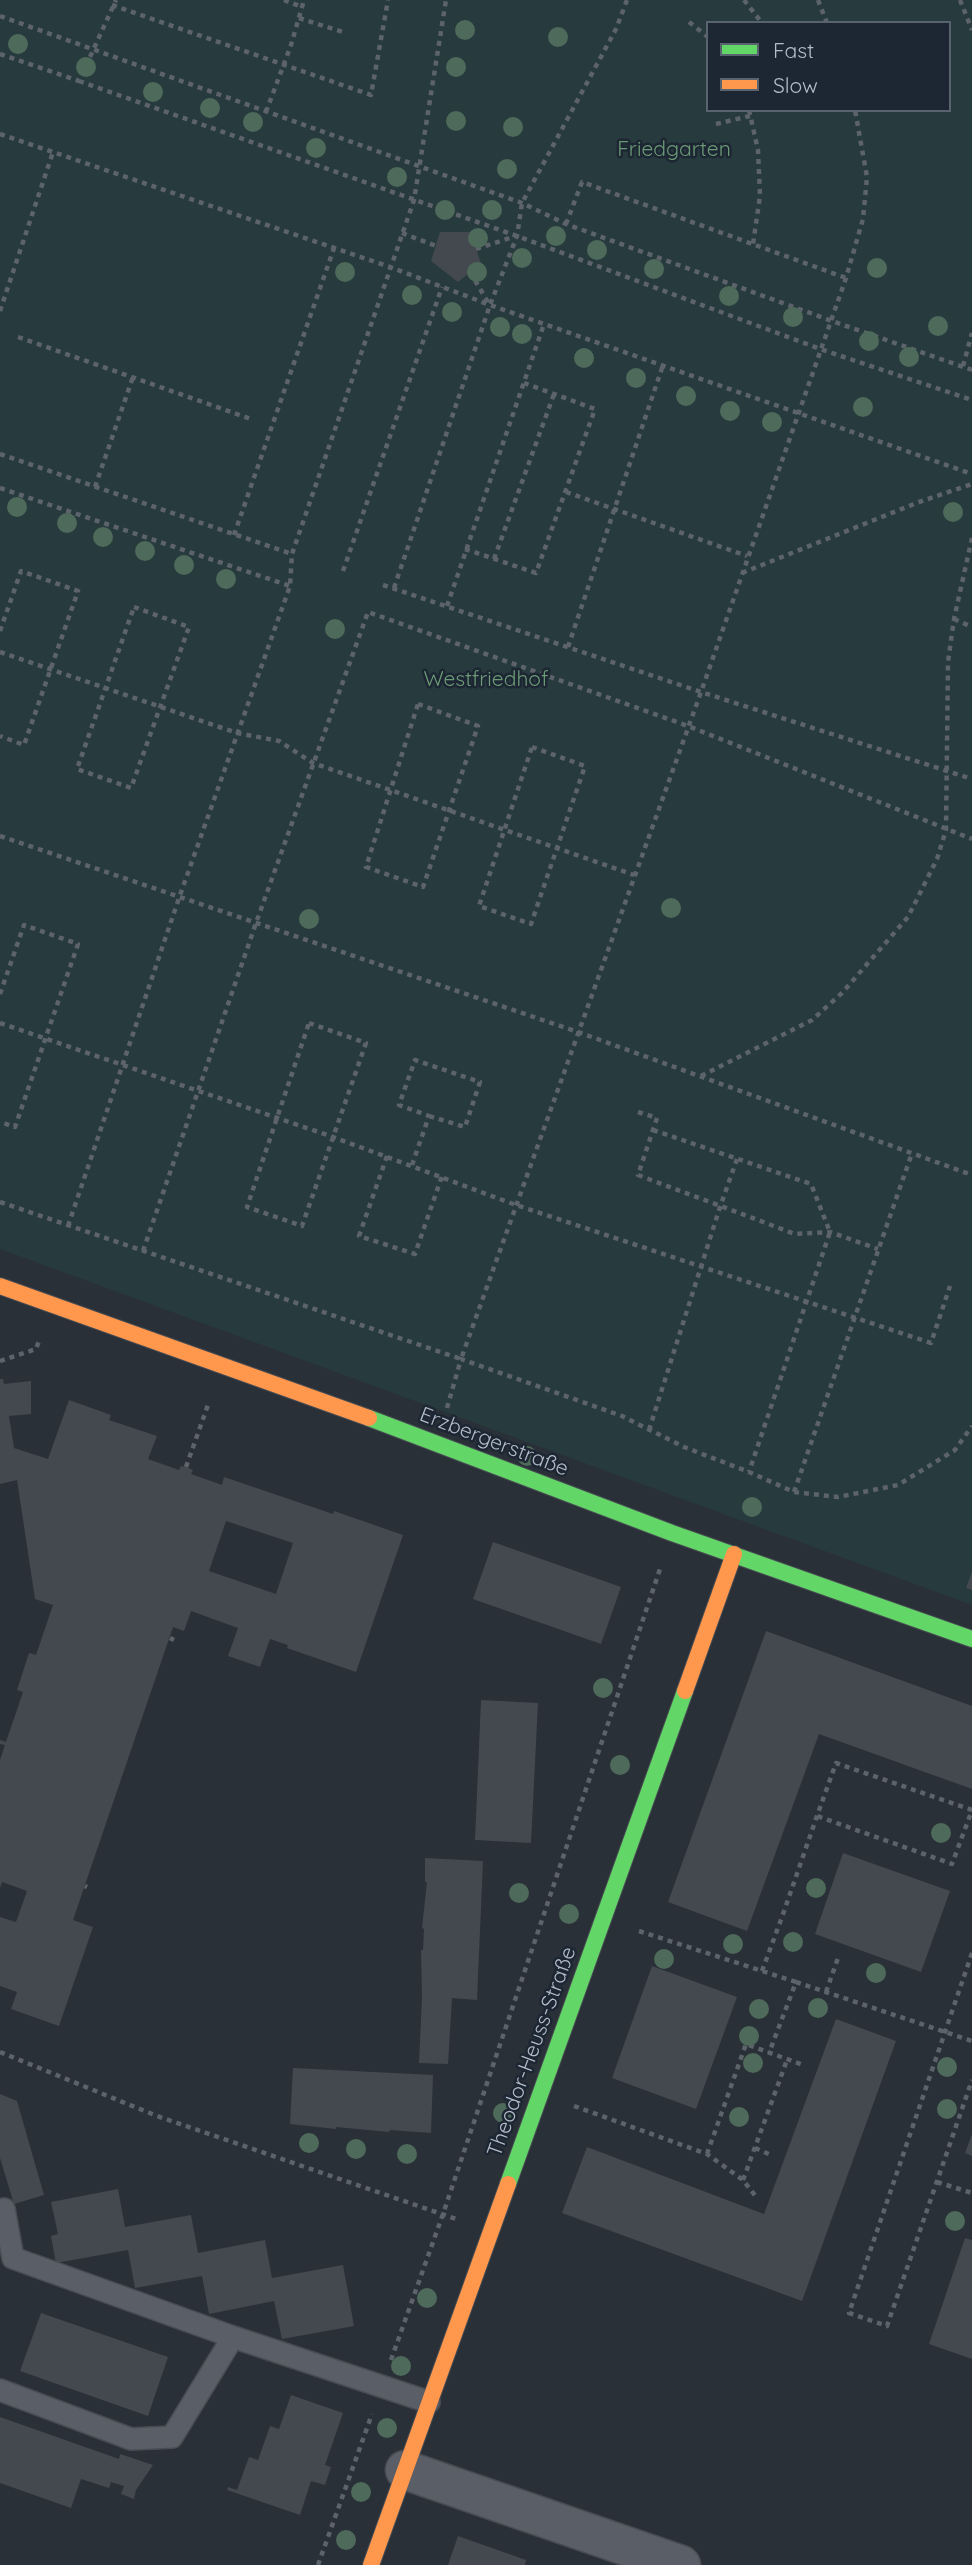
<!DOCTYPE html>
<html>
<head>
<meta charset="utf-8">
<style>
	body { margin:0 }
	#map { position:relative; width:972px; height:2565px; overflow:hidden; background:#2a3038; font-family:Quicksand,sans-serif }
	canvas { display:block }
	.legend { position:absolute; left:706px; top:21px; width:245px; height:91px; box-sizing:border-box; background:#1d2633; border:2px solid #59626f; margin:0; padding:9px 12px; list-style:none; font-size:21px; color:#b4bcc9 }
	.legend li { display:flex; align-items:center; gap:14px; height:35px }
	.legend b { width:35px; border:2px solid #59626f }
</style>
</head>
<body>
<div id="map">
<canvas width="972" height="2565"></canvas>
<ul class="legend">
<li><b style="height:9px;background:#63d668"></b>Fast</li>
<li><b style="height:9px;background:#ff974d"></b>Slow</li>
</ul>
</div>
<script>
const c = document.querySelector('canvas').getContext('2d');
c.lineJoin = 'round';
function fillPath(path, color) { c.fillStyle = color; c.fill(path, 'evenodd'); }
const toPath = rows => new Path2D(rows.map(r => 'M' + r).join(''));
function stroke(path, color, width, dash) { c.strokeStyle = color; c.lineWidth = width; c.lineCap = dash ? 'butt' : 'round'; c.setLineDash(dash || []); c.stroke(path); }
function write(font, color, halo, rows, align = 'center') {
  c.font = font + ' Quicksand,sans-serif'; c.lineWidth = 5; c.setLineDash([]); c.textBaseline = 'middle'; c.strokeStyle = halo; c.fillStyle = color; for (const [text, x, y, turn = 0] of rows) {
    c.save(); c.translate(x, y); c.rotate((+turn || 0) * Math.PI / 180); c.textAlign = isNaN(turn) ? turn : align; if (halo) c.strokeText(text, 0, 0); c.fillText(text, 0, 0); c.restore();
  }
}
const green = toPath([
	[0,0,972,0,972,1605,0,1249],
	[708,23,949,23,949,110,708,110]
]);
const building = toPath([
	[440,232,470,232,476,249,481,263,458,282,431,261],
	[0,1379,3,1379,4,1384,31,1381,31,1414,9,1416,14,1448,48,1459,69,1400,111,1415,109,1420,157,1436,148,1459,179,1470,181,1466,186,1467,193,1470,191,1474,222,1485,224,1477,333,1514,334,1511,403,1535,356,1672,287,1648,288,1645,270,1639,260,1667,228,1656,238,1628,191,1611,184,1631,173,1627,73,1920,93,1927,59,2026,11,2009,17,1992,0,1986,0,1917,16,1922,27,1891,2,1882,0,1888,0,1760,5,1745,0,1744,0,1740,6,1742,23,1692,17,1690,29,1653,36,1655,53,1605,35,1599,17,1480,0,1484],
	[226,1521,293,1543,276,1594,209,1571],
	[493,1542,621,1587,601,1644,473,1599],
	[972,1572,972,1590,966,1588],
	[766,1631,972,1706,972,1789,819,1734,747,1931,668,1902],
	[481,1700,538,1703,531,1843,475,1840],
	[843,1853,950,1891,921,1972,815,1934],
	[425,1858,483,1861,477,2000,452,1998,448,2064,419,2063,422,1998,421,1950,423,1950,424,1929,422,1928,427,1882,425,1882],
	[652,1966,737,1997,696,2109,612,2078],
	[836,2019,896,2041,802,2301,562,2213,587,2147,764,2214],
	[293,2068,433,2075,431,2133,390,2130,389,2132,336,2127,336,2129,290,2124],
	[0,2094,17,2101,44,2195,14,2204,0,2158],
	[972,2134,972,2156,965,2153],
	[118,2189,125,2227,191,2215,198,2253,265,2240,272,2278,343,2265,354,2326,282,2339,274,2301,209,2314,202,2276,135,2288,128,2250,56,2263,51,2236,58,2234,51,2202],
	[965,2238,972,2240,972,2359,929,2344],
	[41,2313,168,2357,148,2416,20,2371],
	[291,2395,343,2413,325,2465,331,2467,325,2485,311,2481,300,2515,227,2490,228,2487,237,2490,249,2457,258,2460,270,2426,279,2429],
	[0,2417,119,2459,120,2454,153,2465,136,2490,134,2499,121,2494,124,2486,111,2482,109,2488,81,2479,71,2508,0,2483],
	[458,2536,526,2560,525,2565,448,2565]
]);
const path = toPath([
	[284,0,302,7],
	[744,0,762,23],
	[818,0,827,23],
	[960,0,972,30],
	[112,5,371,95,388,0],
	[0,16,522,203,566,224,832,321,972,370],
	[299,18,343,32],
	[689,22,708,37],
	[0,54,79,81,116,0],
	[79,81,517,236,820,349,972,400],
	[749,110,758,150,760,196,753,244],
	[266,112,291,45,304,0],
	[716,124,750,116],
	[0,134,390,267,490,305,972,474],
	[566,224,582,182,846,278],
	[402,233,436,246],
	[476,249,516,236],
	[470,272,489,304],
	[0,311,53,152],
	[18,337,251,419],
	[963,366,972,333],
	[0,454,292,554],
	[95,487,133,377],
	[0,488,290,586],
	[566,492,747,556],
	[234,535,334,248],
	[465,549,536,573,595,409,524,383],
	[494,559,554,394],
	[343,571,442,287],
	[742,573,919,502,972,484],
	[383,585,701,692,972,779],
	[394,588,490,305,517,236,522,203,616,29,627,0],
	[447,606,544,324],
	[134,607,189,627,131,788,77,769,134,607],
	[954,619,972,627],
	[0,631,21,571,78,591,24,745,0,736],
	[568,647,663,365],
	[0,652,237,733,279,741,313,763,634,875],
	[418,704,478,726,423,887,366,867,418,704],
	[532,747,585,766,531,924,479,906,532,747],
	[0,836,578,1032,972,1175],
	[0,994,24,925,78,944,15,1127,0,1122],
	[0,1023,333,1137,516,1205,931,1343,950,1286],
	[309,1023,366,1043,302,1226,247,1207,309,1023],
	[701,1076,812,1020,842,993,908,917,937,859,946,830,948,662,954,619,972,538],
	[638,1112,657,1118,638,1175,795,1234,830,1232,878,1249],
	[653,1130,811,1184,830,1232,749,1472],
	[387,1156,359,1236,415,1254,442,1176],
	[412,1165,429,1116,399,1105,415,1060,480,1082,465,1127,429,1116],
	[0,1202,461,1359,701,692,846,278,863,219,867,177,855,110],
	[68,1226,179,898,290,586,292,554,414,200,446,0],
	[143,1251,256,923,368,612,688,726,972,839],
	[0,1361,36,1349,39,1341],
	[447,1408,461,1359,622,1416,684,1447,749,1472,794,1492,838,1497,898,1485,955,1450,972,1426],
	[649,1430,720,1207,737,1159],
	[186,1467,209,1402],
	[794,1492,912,1153],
	[170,1638,174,1640],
	[85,1886,87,1887],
	[639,1931,796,1982,769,2053],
	[972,1953,849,2313,887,2326,972,2080],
	[762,1971,782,1917,817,1816,836,1763,972,1810,952,1864,817,1816],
	[796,1982,972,2041],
	[826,1992,838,1958],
	[0,2052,157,2116,456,2219],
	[574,2106,707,2154,743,2180,757,2198],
	[755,2148,771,2155],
	[707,2154,746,2044,803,2065],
	[743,2180,787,2060],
	[937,2182,972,2193],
	[391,2360,443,2214,660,1569],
	[318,2565,372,2414]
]);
const lane = toPath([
	[4,2209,13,2258,233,2337,429,2402],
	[0,2390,131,2439,172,2437,233,2337]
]);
const street = toPath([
	[405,2470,681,2565]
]);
const fast = toPath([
	[369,1418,672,1533,972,1639],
	[508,2184,685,1691]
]);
const slow = toPath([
	[0,1286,369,1418],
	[685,1691,734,1554],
	[371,2565,508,2184]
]);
const trees = [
	[465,30],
	[558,37],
	[18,44],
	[86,67],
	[456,67],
	[153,92],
	[210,108],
	[456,121],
	[253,122],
	[513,127],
	[316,148],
	[507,169],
	[397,177],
	[445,210],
	[492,210],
	[556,236],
	[478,238],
	[597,250],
	[522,258],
	[877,268],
	[654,269],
	[345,272],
	[477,272],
	[412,295],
	[729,296],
	[452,312],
	[793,317],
	[938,326],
	[500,327],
	[522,334],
	[869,341],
	[909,357],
	[584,358],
	[636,378],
	[686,396],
	[863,407],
	[730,411],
	[772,422],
	[17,507],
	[953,512],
	[67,523],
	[103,537],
	[145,551],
	[184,565],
	[226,579],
	[335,629],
	[671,908],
	[309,919],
	[527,1456],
	[752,1507],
	[603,1688],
	[620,1765],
	[941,1833],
	[816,1888],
	[519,1893],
	[569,1914],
	[793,1942],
	[733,1944],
	[664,1959],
	[876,1973],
	[818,2008],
	[759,2009],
	[749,2036],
	[753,2063],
	[947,2067],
	[947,2109],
	[503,2113],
	[739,2117],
	[309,2143],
	[356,2149],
	[407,2154],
	[955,2221],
	[427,2298],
	[401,2366],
	[387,2428],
	[361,2492],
	[346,2540]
];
const parkNames = [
	["Friedgarten",674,150],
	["Westfriedhof",486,680]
];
const streetNames = [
	["Erzbergerstraße",494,1442,21],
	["Theodor-Heuss-Straße",532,2052,-70]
];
fillPath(green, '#273a3e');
fillPath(building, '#444950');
stroke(lane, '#484c53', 24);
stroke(street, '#484c53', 41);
stroke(fast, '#484c53', 18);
stroke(slow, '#484c53', 18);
stroke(path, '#5d636a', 4.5, [5, 5]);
stroke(lane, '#5a5e66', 21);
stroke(street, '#5a5e66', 38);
stroke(fast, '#63d668', 16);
stroke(slow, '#ff974d', 16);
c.fillStyle = '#4e6a5a';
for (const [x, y] of trees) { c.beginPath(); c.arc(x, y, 10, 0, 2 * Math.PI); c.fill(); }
write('21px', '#6b9a76', '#1d2633', parkNames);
write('21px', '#b4bcc9', '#1d2633', streetNames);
</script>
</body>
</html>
